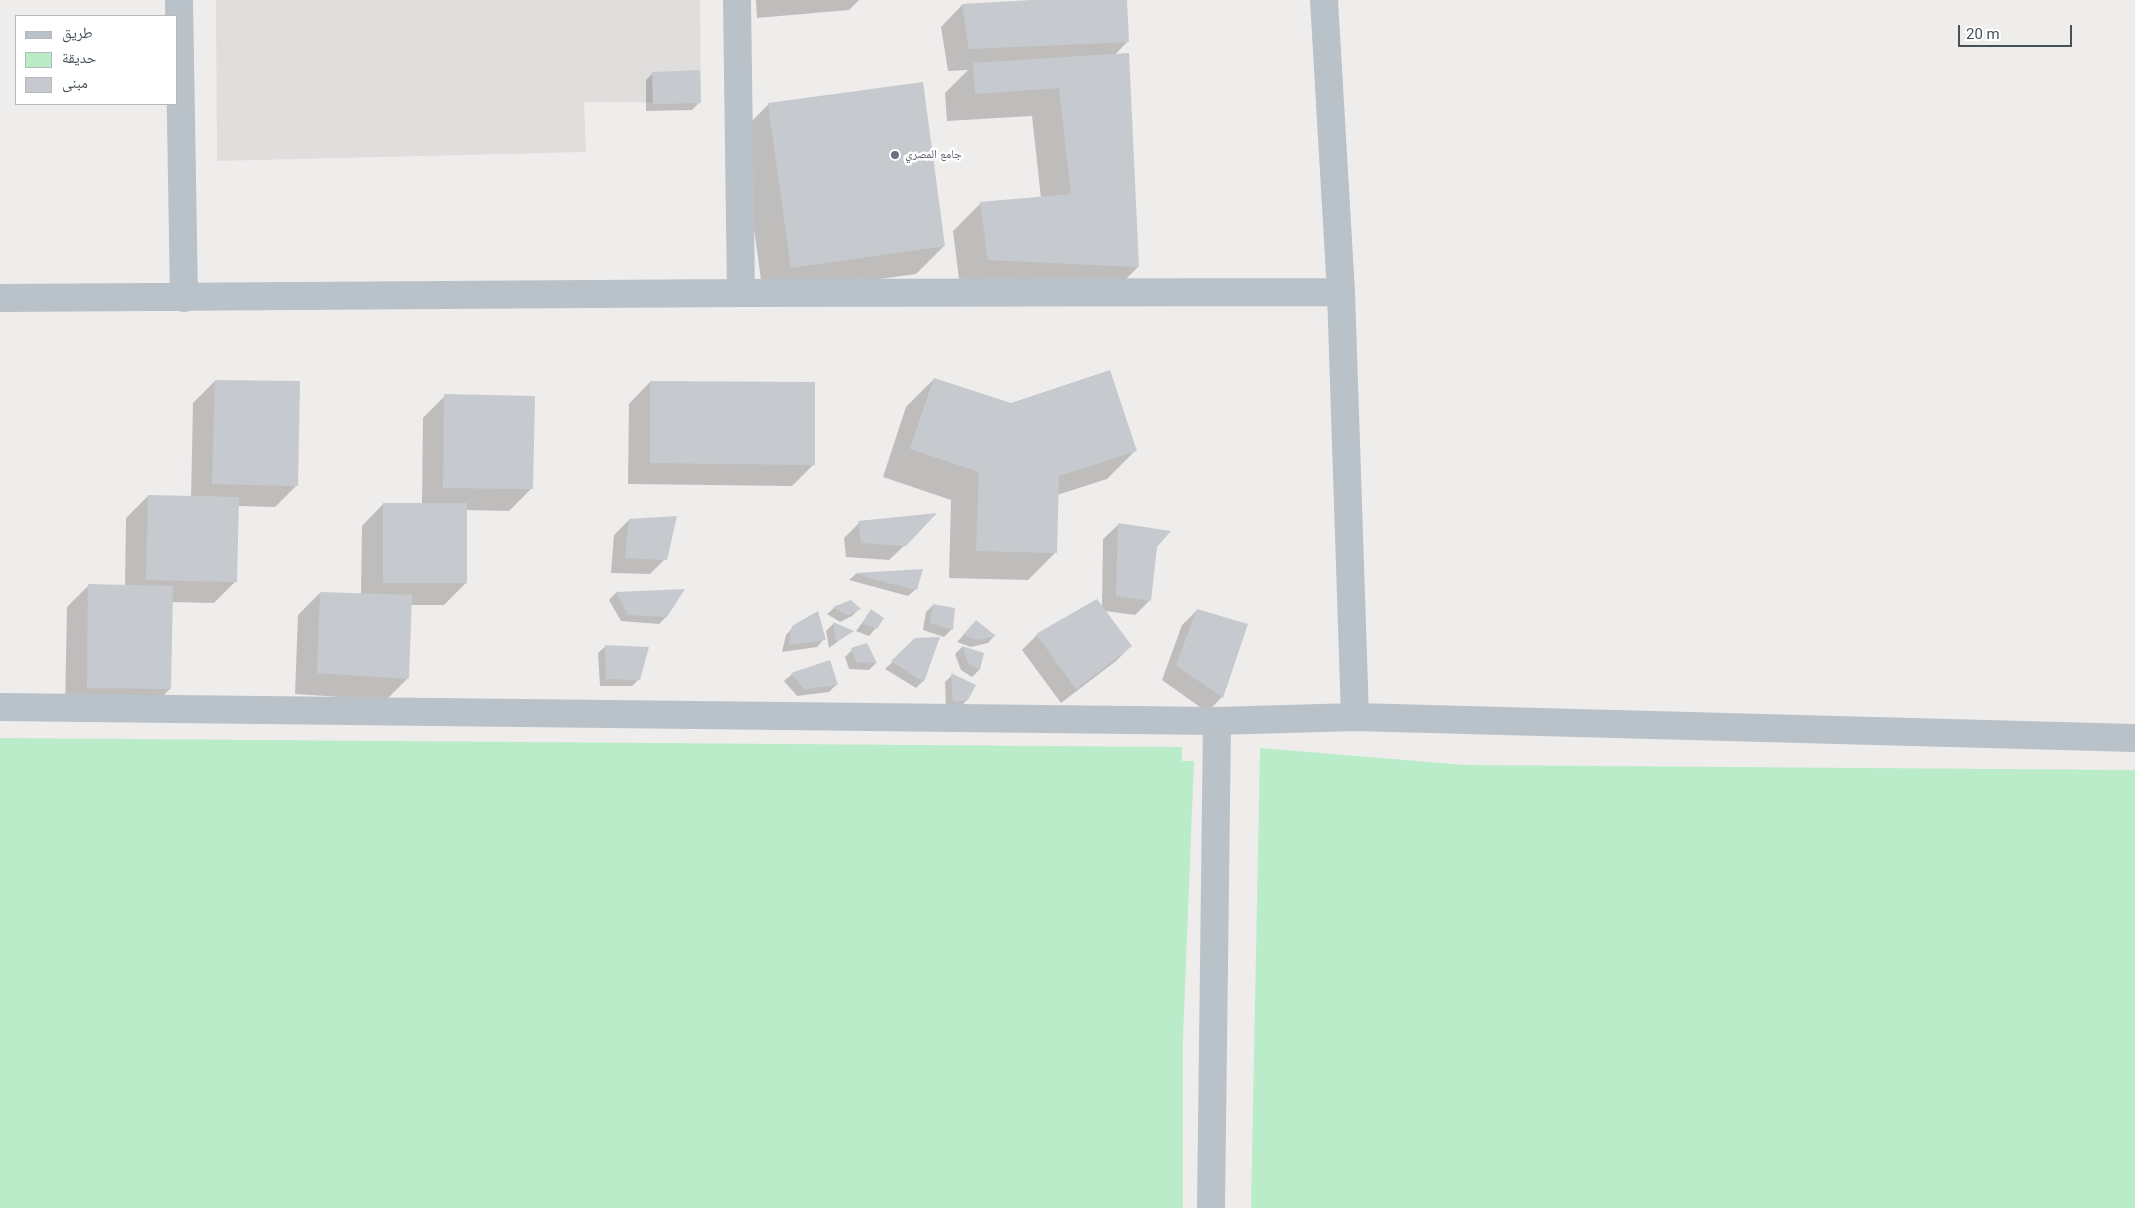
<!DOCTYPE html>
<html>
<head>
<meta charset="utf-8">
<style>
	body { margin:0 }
	#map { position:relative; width:2135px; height:1208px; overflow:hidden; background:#efecec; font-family:Roboto,"Noto Naskh Arabic",sans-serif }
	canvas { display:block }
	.legend { position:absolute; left:15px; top:15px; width:162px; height:90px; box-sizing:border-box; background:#fff; border:1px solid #b5b9bc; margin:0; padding:6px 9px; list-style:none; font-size:15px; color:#455158 }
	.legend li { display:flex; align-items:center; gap:10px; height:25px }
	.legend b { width:25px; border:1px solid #b5b9bc }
	.scale { position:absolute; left:1958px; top:25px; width:114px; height:22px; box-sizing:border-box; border:2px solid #455158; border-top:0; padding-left:6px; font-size:15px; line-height:18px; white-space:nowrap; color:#455158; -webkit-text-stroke:4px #fff; paint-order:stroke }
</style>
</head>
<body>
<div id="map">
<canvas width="2135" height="1208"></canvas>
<ul class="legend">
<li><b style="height:6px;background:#b8c2c8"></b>طريق</li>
<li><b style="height:14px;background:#bbecc9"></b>حديقة</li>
<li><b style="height:14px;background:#c6cacf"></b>مبنى</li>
</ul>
<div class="scale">20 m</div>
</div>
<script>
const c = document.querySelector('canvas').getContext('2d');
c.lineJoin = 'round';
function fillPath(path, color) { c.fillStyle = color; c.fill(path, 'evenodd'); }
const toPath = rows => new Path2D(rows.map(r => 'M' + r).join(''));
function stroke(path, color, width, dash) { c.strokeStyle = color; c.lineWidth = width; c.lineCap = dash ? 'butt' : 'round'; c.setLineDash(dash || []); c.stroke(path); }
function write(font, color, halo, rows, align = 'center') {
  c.font = font + ' Roboto,"Noto Naskh Arabic",sans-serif'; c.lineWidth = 5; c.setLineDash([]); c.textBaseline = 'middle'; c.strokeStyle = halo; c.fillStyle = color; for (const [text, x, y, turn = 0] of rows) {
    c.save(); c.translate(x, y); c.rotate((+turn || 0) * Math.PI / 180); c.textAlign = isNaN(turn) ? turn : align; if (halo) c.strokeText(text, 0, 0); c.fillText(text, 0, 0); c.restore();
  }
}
const education = toPath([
	[216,0,700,0,701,103,584,102,586,152,217,161]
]);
const green = toPath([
	[0,738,1182,747,1182,761,1194,761,1183,1038,1183,1208,0,1208],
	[1260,748,1466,765,2135,770,2135,1208,1251,1208]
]);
const shadow = toPath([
	[756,0,859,0,849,10,757,18],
	[1052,0,1126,0,1128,41,1114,56,1138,267,1110,295,960,287,953,231,981,203,1041,198,1032,116,947,121,945,93,968,70,948,71,941,27,962,5],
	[653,73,700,102,692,110,646,111,646,80],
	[769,104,944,246,916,274,763,295,741,132],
	[934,379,1135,451,1107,479,1057,495,1056,552,1028,580,949,578,951,500,883,477,906,407],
	[215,381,297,485,275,507,238,506,236,581,214,603,172,602,170,689,148,711,65,709,67,607,89,585,125,586,126,518,148,496,191,497,193,403],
	[650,382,814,464,792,486,628,484,629,404],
	[445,396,531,489,509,511,466,510,466,583,444,605,411,605,408,678,386,700,295,694,298,615,320,593,361,594,362,526,383,504,422,504,423,418],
	[629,520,665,559,650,574,611,573,614,535],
	[859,523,905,545,889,560,846,557,844,538],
	[1118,525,1156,546,1150,600,1135,615,1105,611,1131,646,1116,661,1061,703,1022,650,1037,635,1097,600,1102,607,1103,539],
	[921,570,916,589,908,596,849,580,856,574],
	[682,591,666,617,659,624,621,621,609,600,616,593],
	[851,601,859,609,852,616,840,622,827,614,834,608],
	[933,605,952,629,944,637,923,630,926,612],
	[1197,610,1222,697,1207,712,1162,680,1182,625],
	[871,611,876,628,869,636,856,631],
	[976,622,994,636,988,643,971,647,957,642],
	[833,624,852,631,829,648,826,631],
	[793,627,824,639,817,647,782,652,786,635],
	[916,639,923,681,916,688,885,669],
	[606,646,639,679,632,686,600,686,598,653],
	[962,647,982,654,979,670,972,677,961,670,955,654],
	[852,650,876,663,869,670,849,669,845,657],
	[829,662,836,685,829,692,797,696,784,681,791,675],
	[952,675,967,700,960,707,946,708,945,682]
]);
const building = toPath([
	[1032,0,1127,0,1129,42,969,49,962,4],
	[1129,53,1139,267,988,260,980,202,1071,194,1059,88,975,94,973,63],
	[700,70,701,103,653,104,652,72],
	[923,82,945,246,791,268,768,103],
	[1110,370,1137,451,1059,476,1057,553,976,551,979,472,910,449,934,378,1011,403],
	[215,380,300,381,298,486,212,484],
	[650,381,815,382,815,465,650,463],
	[444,394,535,396,533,489,443,488],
	[148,495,239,497,237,582,146,580],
	[383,503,467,503,467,583,383,583],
	[937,513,906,546,861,543,858,521],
	[677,516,667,560,625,558,629,519],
	[1118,523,1171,531,1157,547,1151,601,1116,596],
	[923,569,917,590,873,579,855,573],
	[88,584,173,586,171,689,87,688],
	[685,589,667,617,628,615,616,592],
	[320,592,412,595,409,679,317,673],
	[1097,599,1132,646,1076,689,1036,634],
	[851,600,861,609,848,615,833,607],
	[933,604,955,608,953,630,930,623],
	[871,609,884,618,877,629,862,623],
	[1197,609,1248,624,1223,698,1176,665],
	[818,611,826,640,789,645,792,626],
	[976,620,996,636,978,640,963,635],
	[833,622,854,631,836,642],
	[940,637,924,682,891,661,915,638],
	[867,643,877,663,856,662,851,648],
	[605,645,649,647,640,680,606,679],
	[962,646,984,653,980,670,968,663],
	[830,660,838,685,804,689,791,673],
	[951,673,976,685,968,700,953,702]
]);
const street = toPath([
	[179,0,184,298],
	[737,0,741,293],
	[1324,0,1341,292,1355,717],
	[0,298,741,293,1341,292],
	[0,707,1217,721,1355,717,2135,738],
	[1211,1208,1217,721]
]);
const markers = [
	[895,155,5,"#6b7280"]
];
const worshipNames = [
	["جامع المصري",905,155]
];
fillPath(education, '#e0dddd');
fillPath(green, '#bbecc9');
fillPath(shadow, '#0003');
fillPath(building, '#c6cacf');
stroke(street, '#b8c2c8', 28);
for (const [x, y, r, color] of markers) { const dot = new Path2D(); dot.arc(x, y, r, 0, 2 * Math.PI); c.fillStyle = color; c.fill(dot); stroke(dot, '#fff', 2); }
write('12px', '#5b616d', '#fff', worshipNames, 'left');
</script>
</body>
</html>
